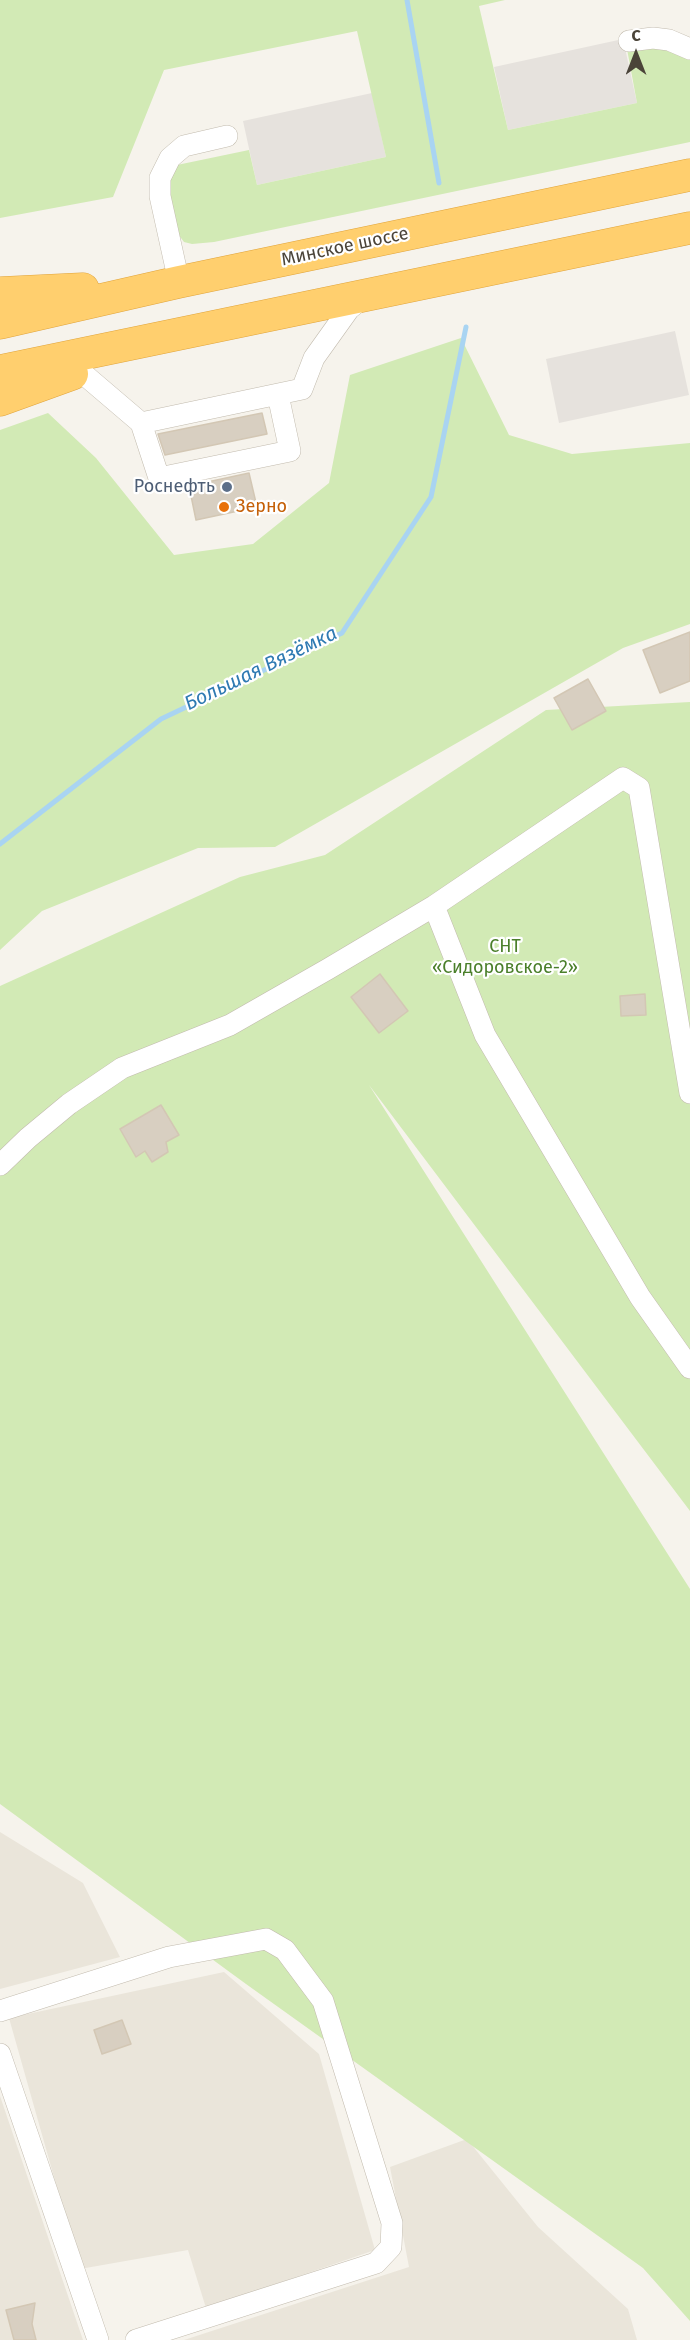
<!DOCTYPE html>
<html>
<head>
<meta charset="utf-8">
<style>
	body { margin:0 }
	#map { position:relative; width:690px; height:2340px; overflow:hidden; background:#f6f3ec; font-family:"Fira Sans",sans-serif }
	canvas { display:block }
	.north { position:absolute; left:606px; top:24px; width:60px; height:60px; -webkit-text-stroke:4px #fff; paint-order:stroke; rotate:0deg; font-size:16px; font-weight:700; line-height:24px; text-align:center; color:#4b4439 }
	.north::after { content:''; display:block; margin:auto; width:21px; height:27px; background:#4b4439; clip-path:polygon(50% 0,100% 100%,50% 72%,0 100%) }
</style>
</head>
<body>
<div id="map">
<canvas width="690" height="2340"></canvas>
<div class="north">С</div>
</div>
<script>
const c = document.querySelector('canvas').getContext('2d');
c.lineJoin = 'round';
function fillPath(path, color) { c.fillStyle = color; c.fill(path, 'evenodd'); }
const toPath = rows => new Path2D(rows.map(r => 'M' + r).join(''));
function stroke(path, color, width, dash) { c.strokeStyle = color; c.lineWidth = width; c.lineCap = dash ? 'butt' : 'round'; c.setLineDash(dash || []); c.stroke(path); }
function write(font, color, halo, rows, align = 'center') {
  c.font = font + ' "Fira Sans",sans-serif'; c.lineWidth = 4.5; c.setLineDash([]); c.textBaseline = 'middle'; c.strokeStyle = halo; c.fillStyle = color; for (const [text, x, y, turn = 0] of rows) {
    c.save(); c.translate(x, y); c.rotate((+turn || 0) * Math.PI / 180); c.textAlign = isNaN(turn) ? turn : align; if (halo) c.strokeText(text, 0, 0); c.fillText(text, 0, 0); c.restore();
  }
}
const residential = toPath([
	[0,1832,83,1883,120,1957,0,1989],
	[224,1972,319,2054,375,2250,206,2308,188,2250,80,2269,9,2018],
	[0,2096,83,2340,0,2340],
	[467,2139,538,2227,628,2309,637,2340,184,2340,409,2267,390,2167]
]);
const industrial = toPath([
	[623,39,637,103,508,130,494,67],
	[372,93,386,157,257,185,243,121],
	[675,331,689,395,559,423,546,359]
]);
const green = toPath([
	[0,0,505,0,479,6,508,130,637,103,627,49,660,48,690,58,690,142,214,242,192,244,184,242,178,234,170,195,169,180,177,165,249,150,257,185,386,157,357,31,164,70,113,197,0,218],
	[461,338,509,435,572,454,690,443,690,624,623,648,275,847,198,848,42,911,0,950,0,430,48,413,96,458,174,555,253,544,329,483,350,375],
	[690,702,690,1511,369,1085,690,1589,690,2321,643,2268,246,1984,0,1804,0,986,240,877,325,855,546,710]
]);
const stream = toPath([
	[407,0,439,183],
	[0,844,161,719,342,633,431,497,466,327]
]);
const building = toPath([
	[262,413,267,434,165,455,158,434,262,413],
	[249,473,257,507,196,520,189,486,249,473],
	[690,632,690,681,660,693,643,650,690,632],
	[588,679,606,711,572,730,554,698,588,679],
	[380,974,408,1011,379,1033,351,997,380,974],
	[645,994,646,1015,621,1016,620,996,645,994],
	[161,1105,179,1135,166,1142,168,1152,152,1162,145,1151,136,1157,120,1129,161,1105],
	[122,2020,131,2044,102,2054,94,2030,122,2020],
	[35,2303,32,2324,36,2340,14,2340,6,2310,35,2303]
]);
const minor = toPath([
	[629,41,653,38,669,40,690,49],
	[179,282,160,196,160,178,170,158,184,146,227,136],
	[80,371,141,423,302,389,314,358,349,309,364,297],
	[141,423,159,478,290,451,278,395],
	[434,906,485,1035,640,1297,690,1368],
	[0,1165,28,1138,69,1104,122,1068,230,1025,328,969,434,906,623,778,639,788,690,1093],
	[0,2011,169,1957,266,1939,285,1950,323,2001,392,2223,391,2247,376,2263,136,2340],
	[0,2054,98,2340]
]);
const highway = toPath([
	[0,293,83,289],
	[0,323,179,282,690,175],
	[0,371,690,228],
	[0,400,72,374]
]);
const markers = [
	[227,487,6,"#5c6f8a"],
	[224,507,6,"#e8710a"]
];
const streetNames = [
	["Минское шоссе",345,247,-12]
];
const serviceNames = [
	["Роснефть",215,487]
];
const foodNames = [
	["Зерно",236,507]
];
const parkNames = [
	["СНТ",505,947],
	["«Сидоровское-2»",505,968]
];
const waterNames = [
	["Большая Вязёмка",261,669,-26]
];
fillPath(residential, '#eae5da');
fillPath(industrial, '#e6e2dd');
fillPath(green, '#d2eab5');
stroke(stream, '#a9d4f2', 5);
fillPath(building, '#d8cfc1');
stroke(building, '#d3c7b4', 1.5);
stroke(minor, '#c2bbae', 22);
stroke(highway, '#e0a43c', 33);
stroke(minor, '#fff', 21);
stroke(highway, '#ffcf6e', 32);
for (const [x, y, r, color] of markers) { const dot = new Path2D(); dot.arc(x, y, r, 0, 2 * Math.PI); c.fillStyle = color; c.fill(dot); stroke(dot, '#fff', 2); }
write('18px', '#4b4439', '#fff', streetNames);
write('18px', '#4e5e75', '#fff', serviceNames, 'right');
write('18px', '#c56008', '#fff', foodNames, 'left');
write('18px', '#4a7f2a', '#fff', parkNames);
write('italic 20px', '#2e7ab2', '#fff', waterNames);
</script>
</body>
</html>
